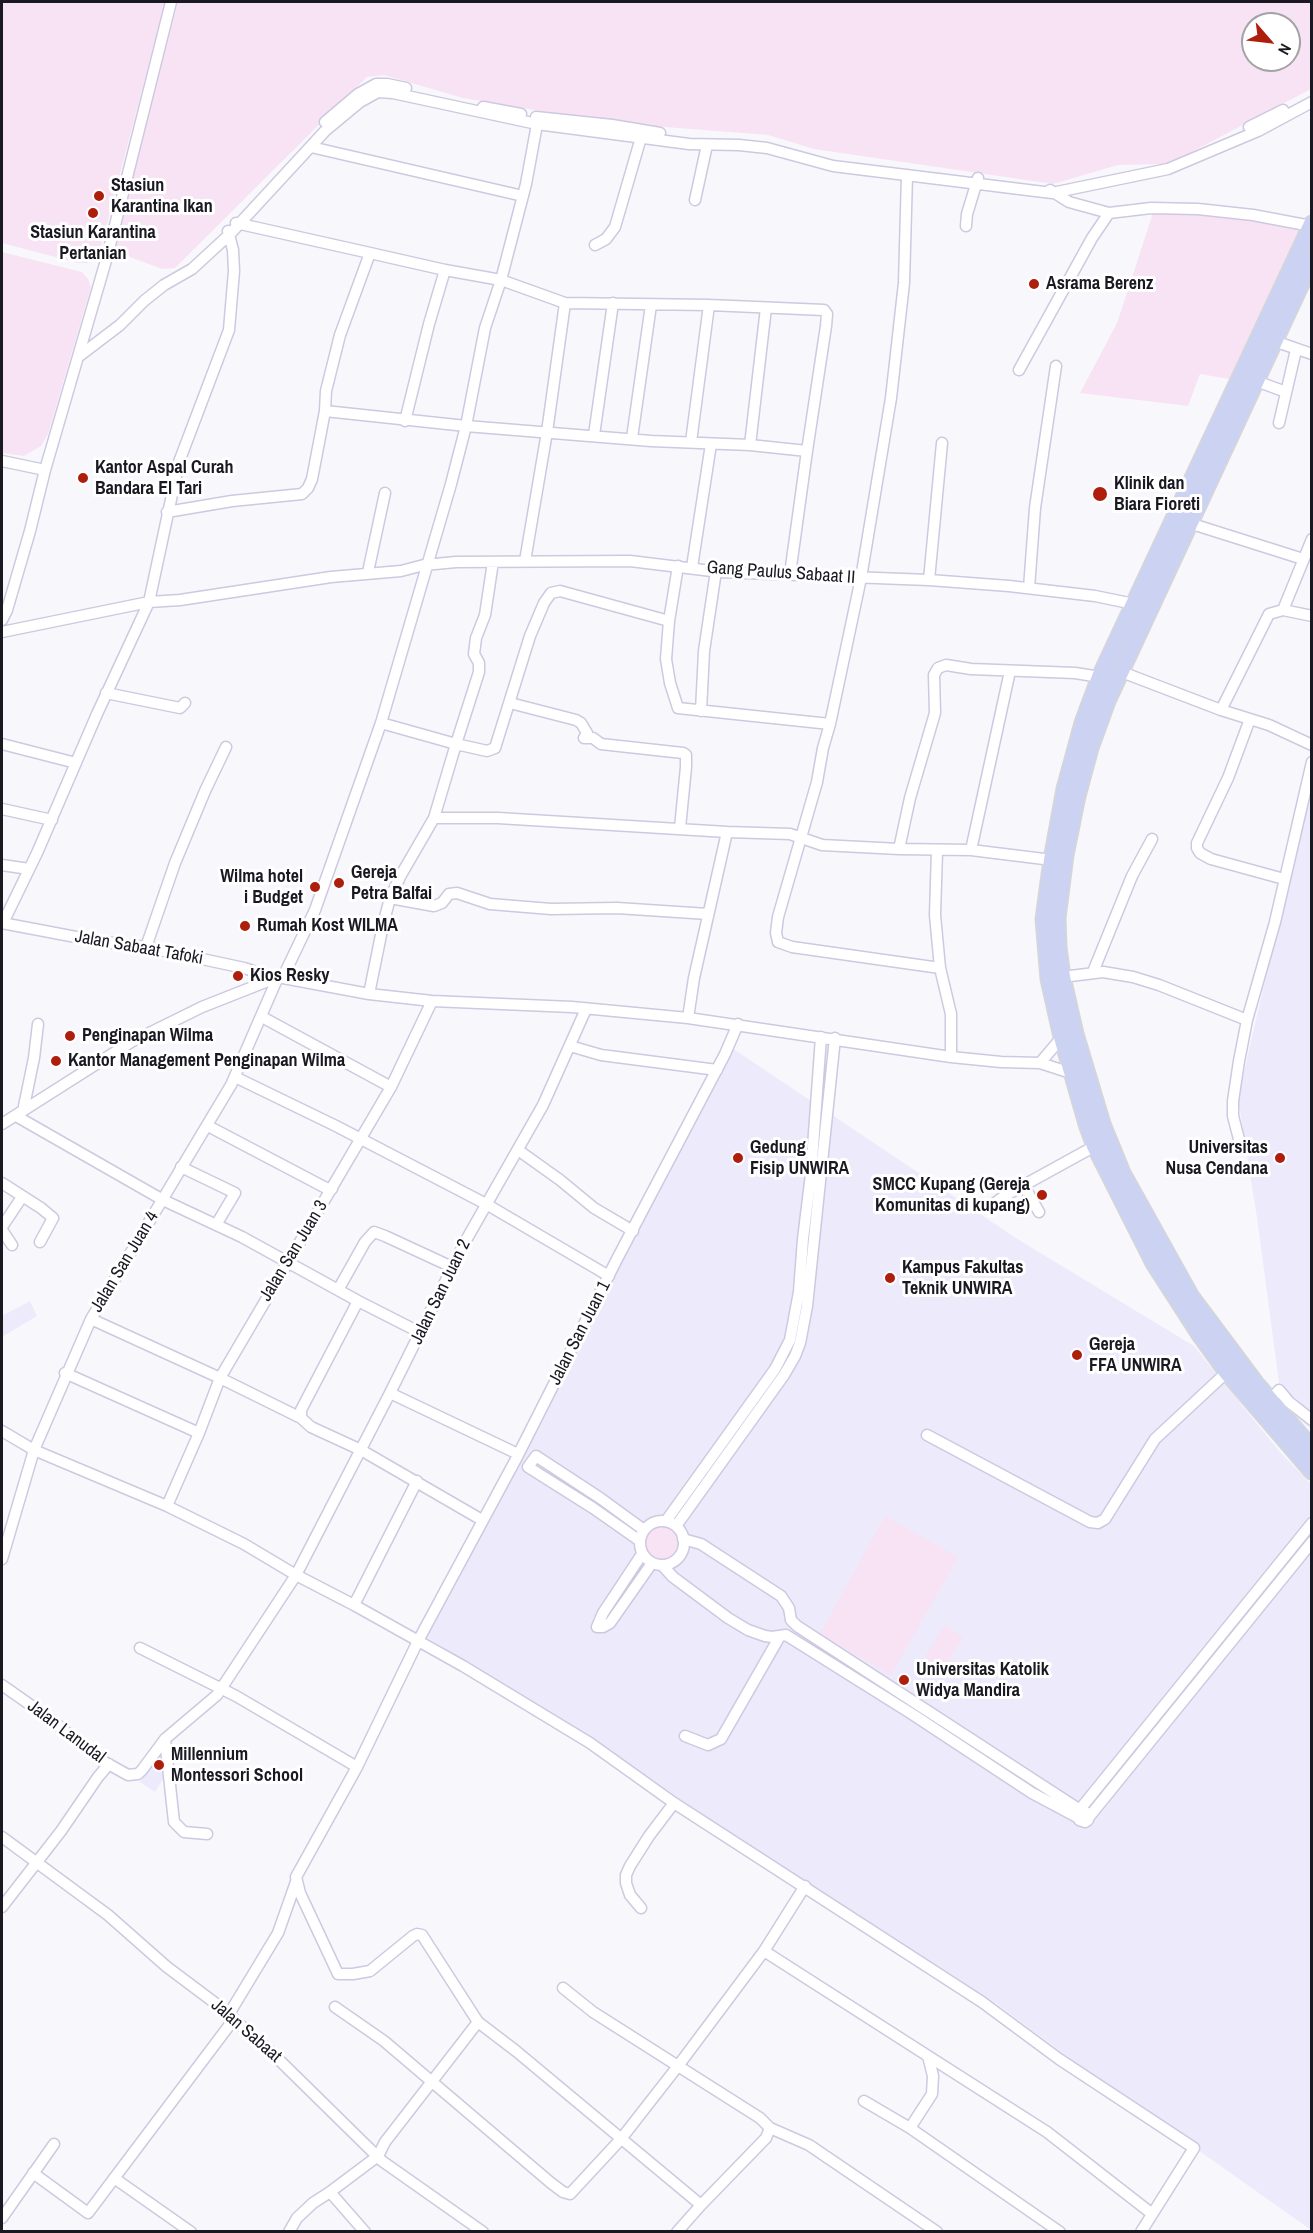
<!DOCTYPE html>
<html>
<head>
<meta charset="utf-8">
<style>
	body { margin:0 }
	#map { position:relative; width:1313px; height:2233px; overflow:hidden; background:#f8f8fc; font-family:"Archivo Narrow",sans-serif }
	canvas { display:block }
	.frame { position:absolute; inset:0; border:3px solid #1a1921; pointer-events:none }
	.north { position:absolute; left:1241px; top:12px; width:60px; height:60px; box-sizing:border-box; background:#fff; border:2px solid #a3a3a6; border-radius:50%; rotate:118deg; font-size:16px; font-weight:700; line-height:24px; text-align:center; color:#1a1921 }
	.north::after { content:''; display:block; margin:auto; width:21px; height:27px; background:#ad1e0c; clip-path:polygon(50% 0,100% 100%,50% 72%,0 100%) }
</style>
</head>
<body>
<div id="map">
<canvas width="1313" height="2233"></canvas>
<div class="frame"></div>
<div class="north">N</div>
</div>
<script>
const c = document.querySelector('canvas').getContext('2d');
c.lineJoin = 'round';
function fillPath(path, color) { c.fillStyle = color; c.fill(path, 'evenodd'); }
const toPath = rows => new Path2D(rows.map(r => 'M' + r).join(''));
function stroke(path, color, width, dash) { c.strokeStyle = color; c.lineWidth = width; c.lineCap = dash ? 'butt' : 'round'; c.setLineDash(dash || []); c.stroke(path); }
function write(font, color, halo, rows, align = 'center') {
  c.font = font + ' "Archivo Narrow",sans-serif'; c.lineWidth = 6; c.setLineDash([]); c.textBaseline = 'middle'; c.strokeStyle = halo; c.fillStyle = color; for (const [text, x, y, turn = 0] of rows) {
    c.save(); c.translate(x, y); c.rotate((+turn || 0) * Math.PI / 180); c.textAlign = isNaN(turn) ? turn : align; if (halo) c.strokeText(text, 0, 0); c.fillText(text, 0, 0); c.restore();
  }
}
const built = toPath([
	[1311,780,1311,1429,1282,1405,1257,1218,1238,1098],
	[732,1048,1019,1240,1194,1346,1280,1452,1311,1484,1311,2230,1085,2070,997,2004,706,1817,569,1723,425,1636],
	[30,1301,37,1316,2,1337,2,1316],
	[161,1753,165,1756,167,1773,155,1792,140,1782]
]);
const green = toPath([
	[2,2,165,2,100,250,95,258,87,263,78,263,2,243],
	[178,2,1311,2,1311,89,1169,164,1118,165,1053,184,814,149,768,135,613,123,463,98,384,75,367,77,175,268,162,269,114,251],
	[1253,24,1289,24,1289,60,1253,60],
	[1154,210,1284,224,1299,230,1229,379,1200,374,1188,406,1080,393,1117,323],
	[2,252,82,272,88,279,91,287,48,434,41,446,24,456,2,453],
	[885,1516,958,1557,891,1675,820,1634],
	'645 1543a17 17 0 1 1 34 0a17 17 0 1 1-34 0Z',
	[945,1625,963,1637,944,1669,925,1657]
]);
const minor = toPath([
	[483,107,521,114],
	[536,117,612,125,660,133],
	[325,122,358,94,376,84,387,84,406,88],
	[1249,127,1283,110],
	[311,147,523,196],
	[1050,190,1069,202,1109,213],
	[695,200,707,145],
	[236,223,370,253],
	[966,226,967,214,978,178],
	[595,245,606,239,615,227,642,134],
	[1274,341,1312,354],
	[78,357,120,325,144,301,164,285,192,269,230,234,325,131,360,102,378,92,393,93,537,124,689,144,739,145,767,148,833,166,1052,193,1168,169,1258,131,1312,102],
	[1019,370,1092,238,1109,213,1151,208,1198,209,1253,215,1311,226],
	[1256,381,1286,392],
	[405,421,429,324,445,270],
	[1279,423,1296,350],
	[594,435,613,303],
	[632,438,651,305],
	[691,442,709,305],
	[750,445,766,308],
	[2,461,45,470],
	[167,512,232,501,302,494,308,488,312,479,325,411],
	[1189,523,1303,559],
	[525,561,547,432,565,303],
	[678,566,669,621,666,659,670,683,678,708,830,724,861,578,891,398,904,283,907,175],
	[692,567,711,444],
	[368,572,385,493],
	[790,574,807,451,750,445,651,441,466,426,485,328,501,280,565,303,709,305,824,310,827,314,826,326,807,451],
	[929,580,942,443],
	[1029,588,1035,508,1056,366],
	[1283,610,1312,539],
	[2,620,7,610,30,531,45,470,107,257,171,2],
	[669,621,560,591,551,593,544,603,530,636,495,748,487,751,456,744,434,818,498,818,727,832,694,978,688,1018],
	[2,632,149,602,180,600,331,577,401,571,424,565,456,562,630,561,720,572,929,580,1009,586,1095,596,1134,604],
	[1119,671,1221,710,1269,725,1312,745],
	[106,693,180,708,185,703],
	[510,703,576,720,581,723,587,733,584,738,593,738,601,744,683,753,686,755,686,767,680,828],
	[1221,710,1269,614,1283,610,1312,616],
	[701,711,704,651,716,571],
	[1250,719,1228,778,1197,843,1197,848,1200,853,1211,859,1284,879],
	[381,723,456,744,479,672,479,663,474,654,476,638,485,615,493,562],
	[830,724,823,748,817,782,778,917,776,933,778,942,792,947,940,968],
	[2,744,76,763],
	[2,809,52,820],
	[727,832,790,834,822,845,899,849],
	[971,850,1010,671],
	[937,851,935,915,940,968,951,1014,951,1057],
	[1052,860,971,850,899,849,910,798,935,713,934,675,938,668,946,665,971,669,1075,673,1100,677],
	[2,865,29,869],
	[390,898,434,906,442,903,449,894,457,893,490,904,551,909,617,908,708,914],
	[2,923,97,941,146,947,244,968,275,978],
	[3,923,37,853,97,714,149,602,179,462,229,330,234,271,233,250,228,231],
	[146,947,175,863,205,791,226,747],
	[1093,972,1132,876,1152,839],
	[283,977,315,910,381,723,451,484,466,426,325,411,326,391,340,335,370,253,445,270,501,280,526,184,538,119],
	[1062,977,1103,972,1133,977,1159,985,1247,1020],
	[369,994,383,925,390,898,401,875,434,818],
	[262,1017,391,1087],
	[570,1046,601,1055,717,1070],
	[1040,1063,1062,1037],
	[235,1077,336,1126,486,1204,609,1276],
	[23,1111,34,1058,38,1024],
	[16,1116,163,1200,242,1237,358,1301,421,1333],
	[2,1124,131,1042,202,1007,278,977,369,994,432,1001,572,1007,688,1018,951,1057,1001,1062,1040,1063,1071,1073],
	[208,1126,326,1188,332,1189],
	[1241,1147,1233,1116,1233,1101,1239,1061,1247,1020,1275,922,1312,762],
	[518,1150,560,1180,594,1208,633,1231],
	[181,1167,235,1193,216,1225],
	[2,1183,41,1208,53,1218,40,1242],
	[1024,1186,1039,1212],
	[992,1205,1006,1195,1095,1146],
	[2,1227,22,1197],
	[2,1230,12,1245],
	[338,1290,365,1242,374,1232,385,1236,452,1267],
	[358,1301,301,1410,301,1418,311,1427,361,1450,482,1520],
	[91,1319,220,1378,301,1418],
	[65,1373,199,1433],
	[390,1393,518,1454],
	[1269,1401,1279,1390,1289,1402,1312,1420],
	[2,1431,34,1450,167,1506,244,1544,296,1575,354,1605],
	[927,1435,1090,1522,1098,1523,1105,1519,1155,1439,1227,1372],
	[417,1481,354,1605,463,1666,590,1743,674,1803,982,2002,1059,2059,1194,2148,1141,2232],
	[167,1506,199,1433,220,1378,391,1087,432,1001],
	[666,1521,775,1369,790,1340,799,1292,803,1239,811,1174,821,1037],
	'640 1543a22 22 0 1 1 44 0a22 22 0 1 1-44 0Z',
	[676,1526,784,1375,795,1356,800,1343,807,1306,835,1038],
	[683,1539,701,1544,781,1596,789,1608,791,1620,797,1626,1080,1810],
	[640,1541,593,1508,528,1467,536,1456,600,1498,644,1530],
	[642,1554,603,1613,597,1627,603,1627,610,1623,652,1563],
	[2,1559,34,1450,91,1319,231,1085,278,977],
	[662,1565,673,1577,728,1618,748,1630,765,1636,772,1637,786,1635,912,1714,1032,1793,1077,1817],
	[140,1648,236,1696,357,1767],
	[2,1685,49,1718,101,1760,128,1775,138,1774,142,1770,165,1739,217,1695,296,1575,390,1393,465,1242,543,1105,586,1009],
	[685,1736,708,1745,721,1739,780,1636],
	[165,1739,174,1822,184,1832,207,1834],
	[1082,1810,1089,1814,1088,1820,1085,1822,1079,1820,1077,1813,1312,1523],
	[1089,1817,1312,1542],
	[2,1837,108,1915,167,1967,219,2006,270,2051,382,2161,483,2232],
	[2,1907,61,1831,98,1777,109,1764],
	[641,1908,630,1895,626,1883,626,1875,630,1866,649,1836,674,1803],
	[764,1951,928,2056,933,2076,932,2094,910,2128,1060,2232],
	[335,2007,384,2041,551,2183,563,2192,570,2194,621,2139,678,2066,593,2012,563,1988],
	[229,2014,278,1933,296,1882],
	[928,2056,1047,2132,1151,2213],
	[864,2101,910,2128],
	[770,2128,809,2145,937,2232],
	[33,2173,88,2213,234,2019],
	[114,2178,191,2232],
	[330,2192,365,2232],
	[701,2205,766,2138,770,2128,760,2118,678,2066,764,1951,805,1886],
	[2,2218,54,2144],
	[289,2232,297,2218,313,2203,330,2192,378,2156,385,2142,478,2022],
	[677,2232,701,2205,516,2051,478,2022,422,1935,417,1934,413,1936,370,1971,353,1974,338,1974,300,1893,296,1877,357,1767,418,1641,516,1459,617,1259,725,1054,738,1024]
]);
const trunk = toPath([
	[1312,224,1100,677,1083,723,1065,789,1052,860,1044,919,1049,979,1062,1037,1087,1124,1095,1146,1154,1263,1201,1336,1227,1372,1312,1471],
	[1312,260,1107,701,1090,748,1077,796,1065,855,1057,918,1058,947,1062,977,1075,1034,1102,1124,1122,1173,1191,1297,1256,1384,1312,1449]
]);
const markers = [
	[99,196,6,"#ad1e0c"],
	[93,213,6,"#ad1e0c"],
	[1034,284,6,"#ad1e0c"],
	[83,478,6,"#ad1e0c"],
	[1100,494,8,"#ad1e0c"],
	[339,883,6,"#ad1e0c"],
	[315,887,6,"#ad1e0c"],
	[245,926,6,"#ad1e0c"],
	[238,976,6,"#ad1e0c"],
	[70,1036,6,"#ad1e0c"],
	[56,1061,6,"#ad1e0c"],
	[738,1158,6,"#ad1e0c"],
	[1280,1158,6,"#ad1e0c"],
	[1042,1195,6,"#ad1e0c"],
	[890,1278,6,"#ad1e0c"],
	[1077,1355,6,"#ad1e0c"],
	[904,1680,6,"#ad1e0c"],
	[159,1765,6,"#ad1e0c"]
];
const poiNames = [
	["Stasiun",111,186],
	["Karantina Ikan",111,207],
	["Stasiun Karantina",93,233,"center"],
	["Pertanian",93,254,"center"],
	["Asrama Berenz",1046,284],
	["Kantor Aspal Curah",95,468],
	["Bandara El Tari",95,489],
	["Klinik dan",1114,484],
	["Biara Fioreti",1114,505],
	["Gereja",351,873],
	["Petra Balfai",351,894],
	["Wilma hotel",303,877,"right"],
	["i Budget",303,898,"right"],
	["Rumah Kost WILMA",257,926],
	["Kios Resky",250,976],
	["Penginapan Wilma",82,1036],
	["Kantor Management Penginapan Wilma",68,1061],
	["Gedung",750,1148],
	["Fisip UNWIRA",750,1169],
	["Universitas",1268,1148,"right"],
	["Nusa Cendana",1268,1169,"right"],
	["SMCC Kupang (Gereja",1030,1185,"right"],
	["Komunitas di kupang)",1030,1206,"right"],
	["Kampus Fakultas",902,1268],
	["Teknik UNWIRA",902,1289],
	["Gereja",1089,1345],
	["FFA UNWIRA",1089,1366],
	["Universitas Katolik",916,1670],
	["Widya Mandira",916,1691],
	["Millennium",171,1755],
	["Montessori School",171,1776]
];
const streetNames = [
	["Gang Paulus Sabaat II",781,573,4],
	["Jalan Sabaat Tafoki",139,948,10],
	["Jalan San Juan 3",294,1251,-59],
	["Jalan San Juan 4",125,1262,-59],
	["Jalan San Juan 2",441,1292,-64],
	["Jalan San Juan 1",580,1333,-63],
	["Jalan Lanudal",66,1732,37],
	["Jalan Sabaat",246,2031,41]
];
fillPath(built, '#edeafc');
fillPath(green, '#f8e3f4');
stroke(minor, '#cdc9e0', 13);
stroke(trunk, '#d6d6d7', 19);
stroke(minor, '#fff', 10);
stroke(trunk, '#ccd3f2', 16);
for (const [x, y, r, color] of markers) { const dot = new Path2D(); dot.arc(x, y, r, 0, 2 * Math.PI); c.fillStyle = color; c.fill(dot); stroke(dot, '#fff', 2); }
write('bold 18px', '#1a1921', '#fff', poiNames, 'left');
write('18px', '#1a1921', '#fff', streetNames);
</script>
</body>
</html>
